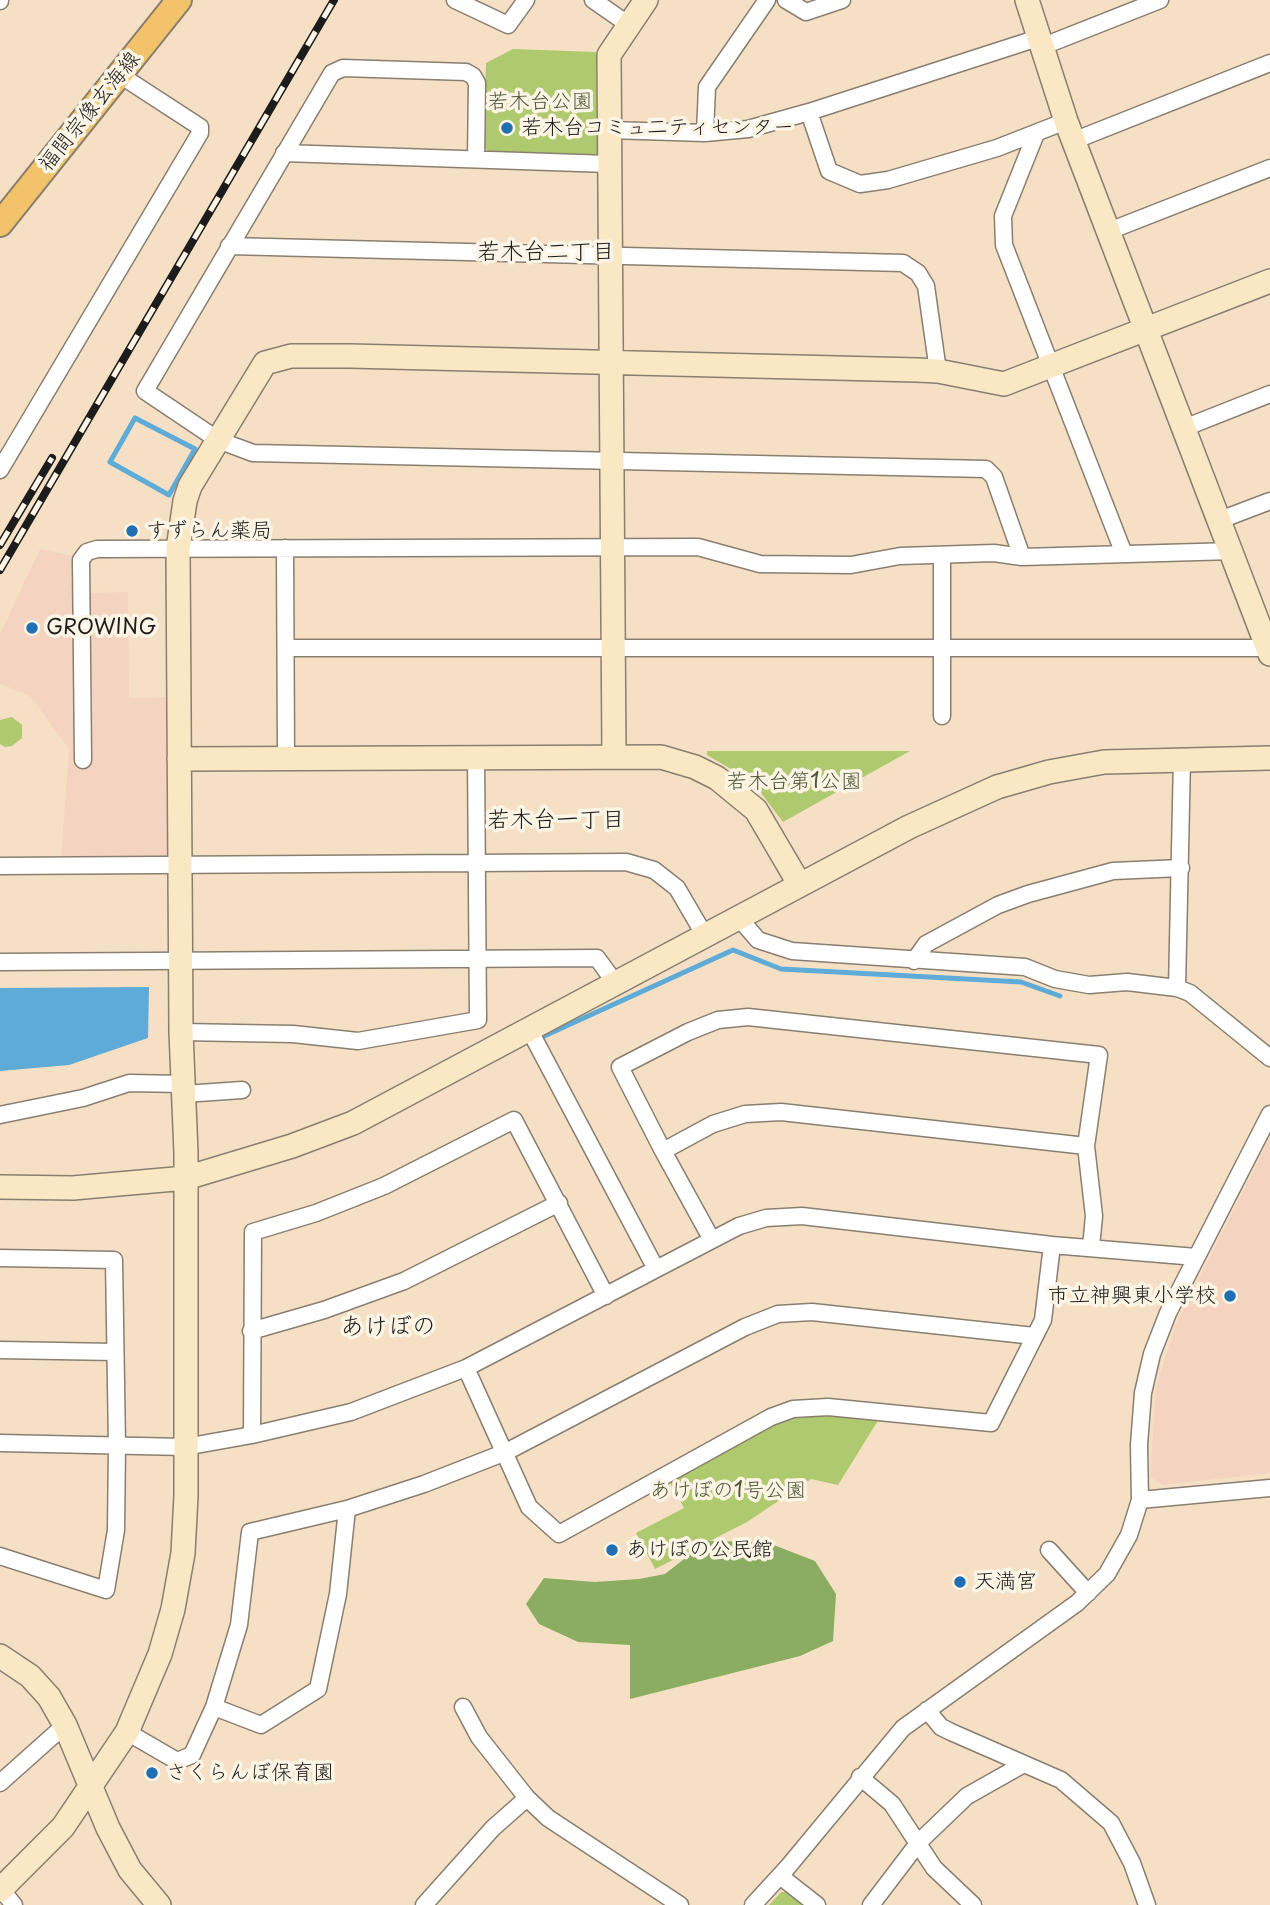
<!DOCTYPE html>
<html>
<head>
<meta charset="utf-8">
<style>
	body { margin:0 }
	canvas { display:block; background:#f6e0c5 }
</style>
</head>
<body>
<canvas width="1270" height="1905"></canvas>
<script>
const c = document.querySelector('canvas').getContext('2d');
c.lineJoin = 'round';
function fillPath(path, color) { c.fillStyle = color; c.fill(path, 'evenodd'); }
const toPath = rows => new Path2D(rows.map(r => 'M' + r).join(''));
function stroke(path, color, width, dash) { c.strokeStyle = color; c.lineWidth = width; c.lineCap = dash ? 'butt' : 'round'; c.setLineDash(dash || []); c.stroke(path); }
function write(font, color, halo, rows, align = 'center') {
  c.font = font + ' "Playpen Sans","Klee One",sans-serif'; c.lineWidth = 7; c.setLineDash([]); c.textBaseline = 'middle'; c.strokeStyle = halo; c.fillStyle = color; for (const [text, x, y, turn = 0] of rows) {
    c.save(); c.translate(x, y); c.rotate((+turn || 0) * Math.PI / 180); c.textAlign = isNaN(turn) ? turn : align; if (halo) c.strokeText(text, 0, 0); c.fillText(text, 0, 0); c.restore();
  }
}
const built = toPath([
	[40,549,88,559,89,593,128,592,129,698,167,697,168,852,164,858,61,858,69,749,31,697,0,683,0,634],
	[1270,1138,1270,1473,1163,1485,1150,1477,1156,1388,1175,1326]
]);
const green = toPath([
	[513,49,596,52,598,155,488,152,483,144,486,63],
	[12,717,22,725,22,738,12,746,5,747,0,744,0,720],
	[707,751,910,751,783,822,758,789,741,775,707,755],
	[831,1414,879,1419,838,1485,811,1479,747,1522,655,1569,636,1533,684,1508,670,1483,761,1430,788,1419],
	[781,1892,791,1892,809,1905,769,1905]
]);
const forest = toPath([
	[707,1541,766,1542,815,1561,836,1594,833,1641,800,1656,630,1699,630,1645,578,1642,539,1624,526,1604,544,1578,595,1582,639,1579,665,1574]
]);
const water = toPath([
	[149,987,148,1038,69,1065,0,1071,0,988]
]);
const stream = toPath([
	[135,418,195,449,169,495,110,462,135,418],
	[542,1037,733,950,781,969,1021,982,1060,996]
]);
const street = toPath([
	[455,0,508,25,526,0],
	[593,0,629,25],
	[786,0,806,12,842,0],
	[0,1,0,0],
	[1041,47,1160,0],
	[809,112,829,171,860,184,888,180,997,148,1066,121],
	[610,130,705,133,748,129,809,112,1038,38],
	[705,133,707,87,767,0],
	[1035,136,1003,216,1004,245,1124,554],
	[1073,141,1270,63],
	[284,153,609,164],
	[476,159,477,83,473,76,466,72,343,68,332,73,145,391,218,440,253,453,986,469,994,477,1022,557],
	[1109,231,1270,168],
	[229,246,903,263,918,273,926,286,938,371],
	[1184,428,1270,394],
	[0,470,200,133,200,127,120,75],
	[1220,520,1270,501],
	[285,548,286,758],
	[286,648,1268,648],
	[942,716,942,555],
	[1182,758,1177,988,1190,993,1270,1058],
	[83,760,81,560,87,552,97,549,698,547,760,564,851,565,900,556,994,553,1022,557,1233,551],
	[0,866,626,862,654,870,677,888,705,936],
	[739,918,758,940,792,951,1025,967,1055,979,1089,985,1127,982,1177,988],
	[914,961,926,944,998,905,1028,894,1113,871,1181,868],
	[0,962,597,958,616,984],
	[530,1031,656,1269],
	[181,1032,293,1034,358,1041,478,1020,476,757],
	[184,1094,242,1090],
	[0,1115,83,1098,129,1083,183,1084],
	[1086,1146,1094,1216,1091,1247],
	[663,1151,713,1124,745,1114,781,1112,1086,1146,1099,1055,748,1017,718,1020,688,1032,620,1067,663,1151,712,1240],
	[0,1258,114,1260,117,1446,116,1530,106,1590,0,1556],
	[251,1331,324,1310,404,1281,559,1203],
	[0,1350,115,1352],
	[466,1368,529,1507,559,1534,771,1417,793,1409,828,1407,991,1423,1043,1320,1052,1245],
	[252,1435,253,1232,316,1213,384,1186,514,1120,606,1296],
	[0,1443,185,1447,252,1435,351,1412,466,1368,739,1226,766,1218,802,1216,1052,1245,1196,1257],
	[1140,1500,1270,1488],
	[1049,1550,1088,1593],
	[214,1707,261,1725,318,1689,338,1594,347,1509],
	[463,1707,479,1737,527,1798,548,1818,680,1905],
	[927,1710,941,1727,951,1732,1061,1780,1111,1823,1132,1863,1147,1905],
	[127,1732,177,1761,192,1755,214,1707,239,1625,250,1532,347,1509,424,1484,506,1452,745,1327,778,1314,812,1312,1034,1336],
	[860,1777,892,1804,934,1868,973,1905],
	[0,1783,65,1725],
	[780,1876,817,1905],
	[1,1889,14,1905],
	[424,1905,493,1828,527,1798],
	[753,1905,787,1868,903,1728,1077,1603,1107,1574,1129,1535,1140,1500,1139,1445,1143,1393,1152,1354,1168,1313,1270,1114],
	[871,1905,919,1842,967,1796,1022,1765]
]);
const secondary = toPath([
	[1027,0,1066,121,1270,654],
	[614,756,609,55,646,0],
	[179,759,661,757,695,767,717,778,756,810,800,885],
	[0,1187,73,1188,186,1178,292,1146,353,1123,909,827,997,787,1049,772,1104,762,1270,758],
	[0,1656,30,1676,49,1697,65,1725,108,1828,130,1870,159,1905],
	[0,1890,63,1827,127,1732,160,1654,173,1609,183,1553,186,1496,186,1153,181,1032,178,549,185,501,190,486,265,363,291,356,350,356,917,370,938,371,1004,384,1270,281]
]);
const primary = toPath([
	[0,224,179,0]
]);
const rail = toPath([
	[0,545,52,458],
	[0,570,334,0]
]);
const markers = [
	[507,128,7,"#1f6fb2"],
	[132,531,7,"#1f6fb2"],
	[32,628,7,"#1f6fb2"],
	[1230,1296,7,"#1f6fb2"],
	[612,1550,7,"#1f6fb2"],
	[960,1582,7,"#1f6fb2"],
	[152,1773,7,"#1f6fb2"]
];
const parkNames = [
	["若木台公園",540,102],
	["若木台第1公園",794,782],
	["あけぼの1号公園",728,1491]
];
const streetNames = [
	["福間宗像玄海線",90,112,-51]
];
const poiNames = [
	["若木台コミュ二ティセンター",521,128],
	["すずらん薬局",146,531],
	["GROWING",46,628],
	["市立神興東小学校",1216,1296,"right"],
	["あけぼの公民館",626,1550],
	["天満宮",974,1582],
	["さくらんぼ保育園",166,1773]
];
const neighbourhoodNames = [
	["若木台二丁目",546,253],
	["若木台一丁目",556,821]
];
const quarterNames = [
	["あけぼの",388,1327]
];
fillPath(built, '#f5d3c1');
fillPath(green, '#afc96e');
fillPath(forest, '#8bad61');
fillPath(water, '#5dabd6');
stroke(stream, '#5dabd6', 5);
stroke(street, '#897e70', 19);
stroke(secondary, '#897e70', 26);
stroke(primary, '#897e70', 28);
stroke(street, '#fff', 16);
stroke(secondary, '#fae7c3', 23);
stroke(primary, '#f2c36a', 24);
stroke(rail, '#1c1c1c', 8);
stroke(rail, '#fcf5e5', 5, [16]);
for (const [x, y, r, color] of markers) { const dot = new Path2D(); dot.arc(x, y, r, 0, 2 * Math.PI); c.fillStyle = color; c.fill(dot); stroke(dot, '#fcf5e5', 2.5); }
write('21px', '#4f5939', '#fcf5e5', parkNames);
write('21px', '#1c1c1c', '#fcf5e5', streetNames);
write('21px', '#1c1c1c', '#fcf5e5', poiNames, 'left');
write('23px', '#1c1c1c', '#fcf5e5', neighbourhoodNames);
write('24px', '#1c1c1c', '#fcf5e5', quarterNames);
</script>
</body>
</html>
